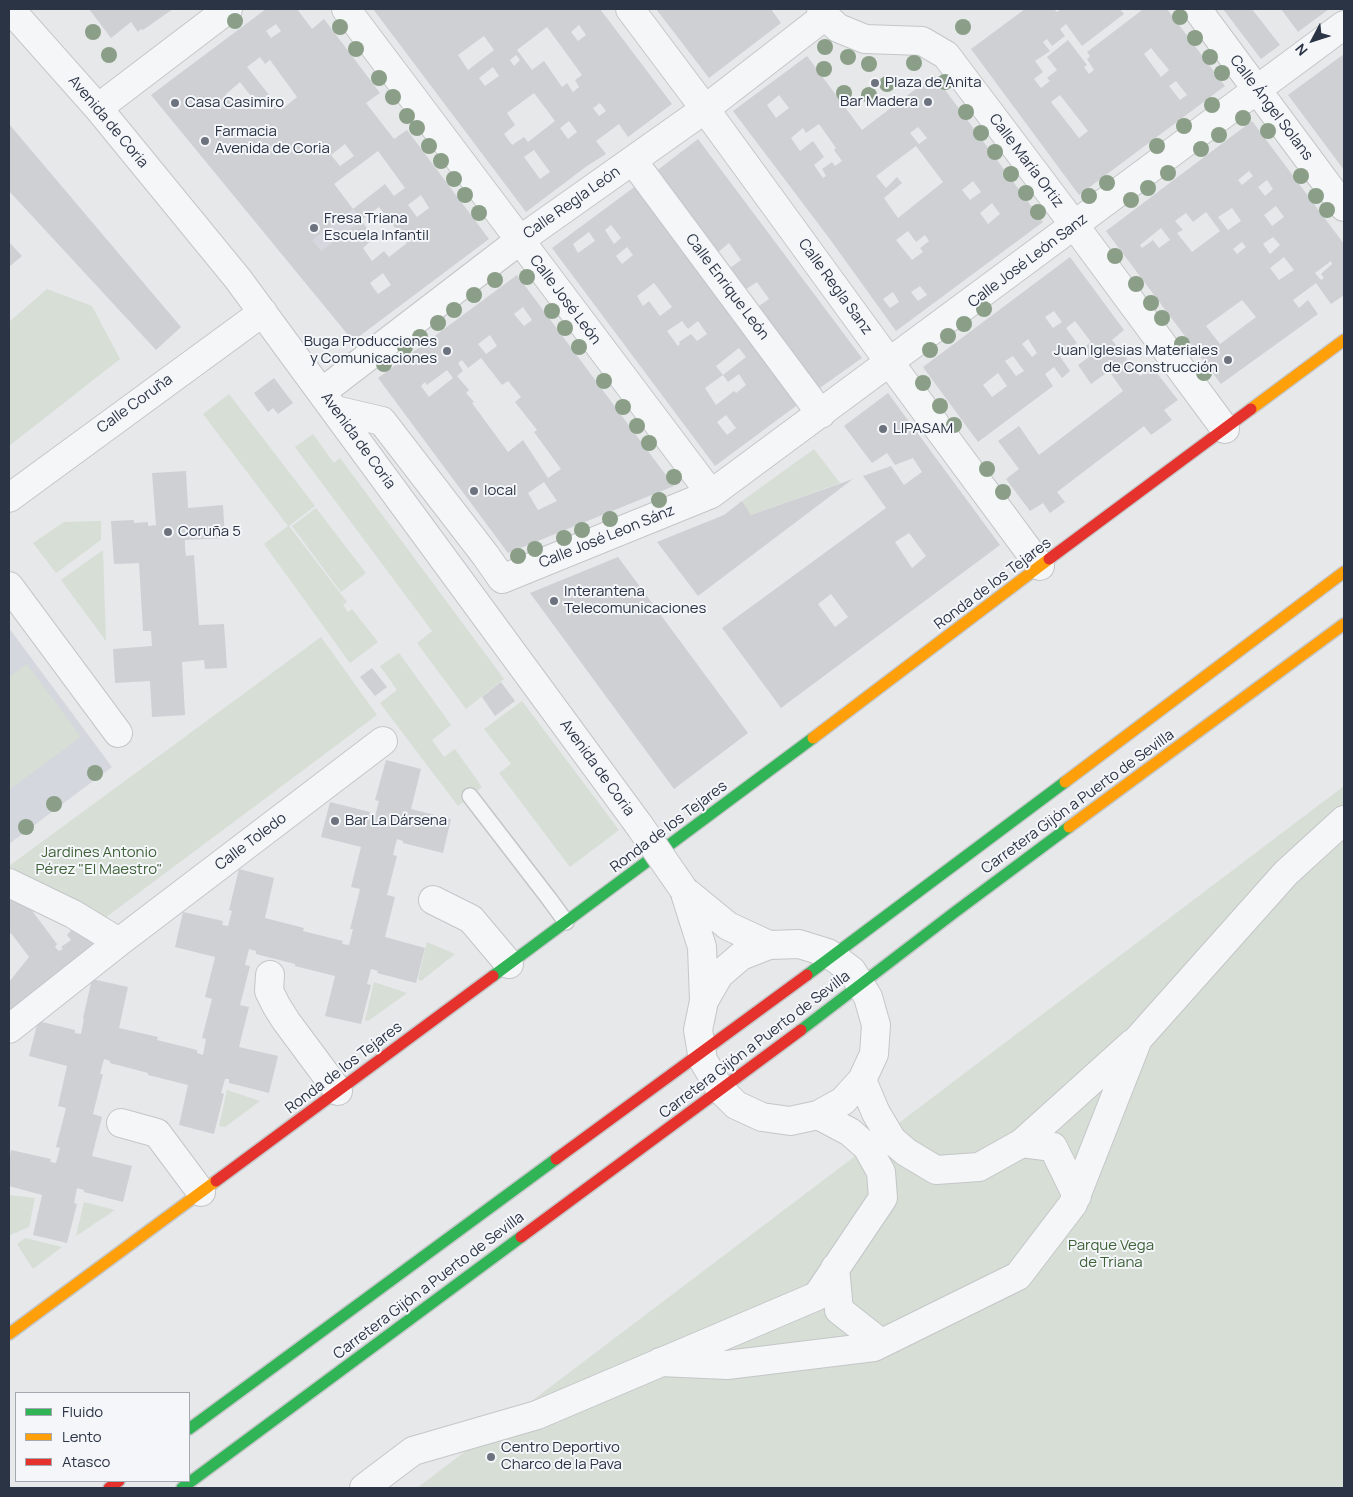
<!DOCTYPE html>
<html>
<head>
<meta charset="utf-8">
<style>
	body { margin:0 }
	#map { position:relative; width:1353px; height:1497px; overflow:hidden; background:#e6e8ea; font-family:Manrope,sans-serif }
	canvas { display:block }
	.frame { position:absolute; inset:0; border:10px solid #2b3445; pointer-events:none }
	.legend { position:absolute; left:15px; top:1392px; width:175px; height:90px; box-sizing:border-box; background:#f4f6f9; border:1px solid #a4a8b1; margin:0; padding:6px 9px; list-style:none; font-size:15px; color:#2b3445 }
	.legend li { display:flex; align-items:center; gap:10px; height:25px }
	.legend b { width:25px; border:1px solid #a4a8b1 }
	.north { position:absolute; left:1288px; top:15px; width:50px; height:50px; -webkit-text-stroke:4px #f4f6f9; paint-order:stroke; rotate:230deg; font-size:14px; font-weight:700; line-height:20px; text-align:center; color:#2b3445 }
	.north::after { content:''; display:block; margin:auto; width:18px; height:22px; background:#2b3445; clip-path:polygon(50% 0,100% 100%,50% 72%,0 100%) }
</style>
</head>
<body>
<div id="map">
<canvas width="1353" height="1497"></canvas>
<div class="frame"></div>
<ul class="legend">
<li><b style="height:6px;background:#30b455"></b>Fluido</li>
<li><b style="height:6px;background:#ff9f0a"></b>Lento</li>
<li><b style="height:6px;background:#e5322d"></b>Atasco</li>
</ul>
<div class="north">N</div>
</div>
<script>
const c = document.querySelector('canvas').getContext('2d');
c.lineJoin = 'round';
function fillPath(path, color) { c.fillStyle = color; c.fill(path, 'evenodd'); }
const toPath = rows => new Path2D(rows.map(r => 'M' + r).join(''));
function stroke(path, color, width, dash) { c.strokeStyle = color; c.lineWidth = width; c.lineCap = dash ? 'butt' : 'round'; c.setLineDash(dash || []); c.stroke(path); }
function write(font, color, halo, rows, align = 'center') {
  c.font = font + ' Manrope,sans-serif'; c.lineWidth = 4; c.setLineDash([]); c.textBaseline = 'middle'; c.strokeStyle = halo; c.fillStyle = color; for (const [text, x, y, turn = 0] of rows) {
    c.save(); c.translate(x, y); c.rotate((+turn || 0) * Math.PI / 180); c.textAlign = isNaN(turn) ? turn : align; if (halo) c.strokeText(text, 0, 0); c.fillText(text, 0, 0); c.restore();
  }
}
const built = toPath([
	[334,184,361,220,295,271],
	[9,628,112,767,9,844]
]);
const green = toPath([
	[47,289,92,306,120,359,9,446,9,322],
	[229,394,315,506,289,526,347,602,343,605,348,612,352,609,378,642,350,663,264,544,288,526,203,414],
	[313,434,334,463,340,458,504,679,466,709,417,643,432,631,295,447],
	[814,449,840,483,751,515,742,501],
	[316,508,366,573,341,592,292,526],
	[101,521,101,540,56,573,33,543,64,522],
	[103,550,106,641,61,580],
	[321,637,377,715,101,921,9,876,9,866],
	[399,653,451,725,432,740,444,757,455,749,482,787,458,806,380,703,397,690,380,666],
	[27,664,81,737,9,790,9,677],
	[522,701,619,830,570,867,499,773,511,764,484,729],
	[1344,786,1344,1488,417,1488,500,1425],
	[427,942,455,954,421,981,418,979],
	[374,982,407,993,368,1021,365,1020],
	[227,1090,260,1101,225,1127,219,1126],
	[9,1195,35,1198,29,1227,10,1235],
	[84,1202,115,1210,76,1236],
	[25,1238,62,1247,33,1269,17,1244]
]);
const building = toPath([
	[89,9,173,9,143,30,141,29,138,32,131,22,111,38],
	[266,9,297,9,312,29,324,19,380,93,366,103,394,139,407,130,489,239,353,341,151,95],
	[276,24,281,31,271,38,266,31],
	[260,57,265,64,270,60,297,97,281,110,247,67],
	[240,82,251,96,236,107,225,95],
	[345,144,354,156,340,166,331,155],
	[378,151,405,188,394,196,385,184,353,209,361,220,321,251,312,240,353,209,334,184],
	[421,195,429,208,417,217,408,205],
	[379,207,407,243,389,257,384,251,372,261,363,248,374,238,361,220],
	[383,273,391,285,378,294,370,283],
	[373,9,600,9,672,104,628,137,619,124,596,141,606,154,587,166,526,212],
	[579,25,586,35,578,41,571,32],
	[547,27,582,75,575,80,579,87,573,92,567,83,562,87,544,61,532,70,517,50],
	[484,36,494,50,468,70,458,55],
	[516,55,520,60,514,66,510,60],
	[493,67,499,76,485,86,479,78],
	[534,93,555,121,528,142,524,137,512,145,504,134,515,125,507,113],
	[600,103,606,111,599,116,593,108],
	[569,121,577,132,568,139,560,128],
	[534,150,550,172,540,179,524,157],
	[656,9,771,9,781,23,709,78],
	[1025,9,1054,9,1057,12,1061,9,1120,9,1124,14,1082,46,1066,24,1060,29,1065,36,1052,46,1047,39,1043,42,1050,51,1035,61,1043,72,1034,79,1041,88,1050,81,1047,78,1057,70,1047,57,1068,40,1087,65,1084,67,1089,74,1094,70,1087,59,1090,56,1087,52,1142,10,1141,9,1167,9,1225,86,1079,195,971,49],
	[1151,48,1169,70,1161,77,1144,54],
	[1176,81,1187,95,1180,100,1169,86],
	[1060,95,1088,131,1079,138,1051,102],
	[1223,9,1252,9,1280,45,1261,59],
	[1281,9,1329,9,1298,32],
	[1344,54,1344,170,1288,95],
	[807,56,862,130,934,75,1043,222,896,331,829,238,733,111],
	[779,95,789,108,776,118,767,105],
	[819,124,836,148,834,150,842,161,835,166,832,162,822,169,826,176,823,178,814,165,824,157,813,141,800,151,791,138,803,128,806,133],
	[918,127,927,138,919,144,910,133],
	[916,146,943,182,898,218,884,198,902,183,897,177,886,188,876,176],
	[973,181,981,192,970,200,962,190],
	[992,203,1000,214,988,224,980,213],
	[908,231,916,242,925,235,929,241,920,248,923,252,912,260,896,240],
	[920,286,927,295,918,301,911,292],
	[893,292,899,302,890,308,883,299],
	[1252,121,1344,244,1344,295,1331,304,1316,283,1308,289,1293,300,1299,308,1308,300,1318,314,1221,384,1106,231],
	[1249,171,1253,176,1242,185,1238,180],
	[1267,180,1273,189,1265,196,1258,187],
	[1276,206,1284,217,1272,226,1264,215],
	[1232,208,1241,221,1228,230,1218,217],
	[1206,212,1220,231,1192,252,1177,233,1183,230,1175,221,1186,213,1193,222],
	[1161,228,1170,240,1159,248,1153,240,1142,248,1140,245],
	[1273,237,1280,245,1270,254,1263,244],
	[1242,242,1246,247,1237,254,1233,249],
	[1284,257,1294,270,1279,280,1270,268],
	[1331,261,1332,264,1321,274,1324,278,1321,280,1315,273],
	[1242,300,1256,317,1220,344,1206,326],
	[9,124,181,327,156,350,9,191],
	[698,139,862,358,817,390,756,308,769,299,757,282,743,291,727,270,741,260,729,243,716,254,655,172],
	[637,185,800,403,715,466,552,248],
	[611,225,621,238,614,244,605,230],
	[589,232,595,241,578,253,573,244],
	[627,247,633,255,622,264,616,256],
	[654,283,672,307,660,316,649,301,643,306,637,296],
	[682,321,688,329,698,321,707,334,697,341,691,334,679,342,680,344,678,346,667,331],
	[739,348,746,357,723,375,716,366],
	[739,374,746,385,736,393,734,391,716,405,705,388,723,375,728,382],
	[726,415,736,428,727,435,717,422],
	[9,242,22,256,9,267],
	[1070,257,1124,330,1112,340,1140,376,1152,367,1178,400,1164,410,1172,420,1151,435,1144,426,1103,457,1057,492,1065,502,1050,513,1043,503,1030,511,1006,479,1019,469,998,441,1019,426,1039,455,1123,391,1109,371,1091,384,1078,365,1089,357,1082,349,1091,342,1075,321,1066,328,1077,343,1059,355,1070,371,1062,378,1054,367,1045,374,1053,386,978,442,923,367],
	[1054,311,1062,322,1053,328,1045,317],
	[1028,339,1037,353,1032,357,1022,344],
	[1013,356,1024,371,1016,376,1005,361],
	[998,373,1007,386,992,397,983,385],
	[517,275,674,486,508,553,378,378],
	[523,307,532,320,524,326,514,314],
	[490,335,497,346,486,354,478,344],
	[481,358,502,385,508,381,521,397,515,402,537,430,534,432,561,469,548,478,523,440,508,452,472,403,474,402,466,393,469,390,457,376,463,371,458,363,462,360,468,368],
	[447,370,453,378,429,397,421,386,425,382,427,385],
	[544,482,557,501,538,510,528,493],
	[274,378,293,403,278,414,273,408,268,412,254,393],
	[888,393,1000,545,781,708,722,628,886,508,863,476,891,466,904,485,922,472,913,458,895,465,887,453,872,463,844,426],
	[909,533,926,556,912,568,895,542],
	[831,594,848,617,835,627,818,604],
	[186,471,188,508,223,505,225,538,185,540,185,548,186,556,194,555,199,625,224,624,227,668,205,669,204,660,182,662,185,715,152,717,150,681,115,683,113,649,152,646,151,631,143,631,139,563,114,564,111,521,134,520,134,523,148,522,148,526,156,525,152,473],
	[853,479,698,596,657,542,724,515,742,501,751,515],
	[618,557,748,733,674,789,530,593],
	[372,668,387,687,375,696,360,677],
	[501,682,515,701,495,716,482,697],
	[386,760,421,769,411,809,451,819,443,853,403,843,403,841,397,839,393,855,397,856,387,895,395,897,385,937,425,948,416,983,377,973,378,971,371,969,367,984,371,985,361,1024,325,1016,335,976,295,966,295,964,256,954,256,951,249,949,245,965,250,966,240,1005,249,1007,239,1047,278,1056,269,1093,229,1083,229,1079,225,1079,221,1093,224,1094,214,1134,179,1125,188,1085,148,1075,148,1073,110,1063,110,1061,104,1059,100,1074,103,1074,93,1114,102,1117,92,1156,132,1166,123,1202,84,1192,84,1190,77,1188,74,1203,77,1204,67,1243,33,1235,42,1195,9,1186,9,1160,11,1150,51,1159,50,1162,56,1163,60,1148,56,1147,66,1108,58,1106,67,1066,29,1056,38,1021,75,1030,75,1033,81,1034,84,1019,83,1018,92,979,128,987,119,1028,158,1037,157,1040,197,1050,197,1053,203,1055,206,1039,202,1038,212,999,205,997,215,957,175,947,183,912,223,921,222,925,228,926,232,911,229,910,239,869,274,878,265,918,304,928,303,931,343,941,342,944,349,945,353,929,350,929,360,889,351,887,361,847,321,837,330,802,370,812,369,815,375,816,379,801,375,800],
	[9,896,30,908,57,944,55,947,59,951,63,949,61,947,71,940,67,935,77,923,97,950,9,1015,9,982,29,957,11,933,9,935]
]);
const lane = toPath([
	[470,796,550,900,566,922]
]);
const street = toPath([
	[10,9,98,108,238,279,639,825],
	[346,9,711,494],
	[630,9,705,109,890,363,1040,566],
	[821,9,825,16,838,28,865,39,922,41,946,55,1075,226,1225,429],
	[1197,9,1344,207],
	[98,108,228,9],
	[633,161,821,414],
	[322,392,520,240,705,109,825,16],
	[335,410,382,421,486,556,502,579,711,494,1344,25],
	[9,498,263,312],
	[9,586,118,733],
	[9,883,73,914,119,942],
	[684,890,702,947,704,1001,698,1030,703,1060,720,1089,736,1105,762,1117,790,1121,818,1115,843,1101,862,1080,874,1054,876,1025,868,997,852,971,828,953,799,944,769,945,741,956,719,975,704,1001],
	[684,890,728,926,769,945],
	[433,900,471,919,509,964],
	[270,975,269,991,276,1005,286,1021,338,1091],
	[9,1029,119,942,383,741],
	[862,1080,876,1113,892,1140,906,1152,936,1170,979,1167,1022,1143,1133,1043],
	[121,1123,157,1133,201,1192],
	[1022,1143,1053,1147,1077,1196],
	[835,1268,839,1310,881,1343],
	[660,1362,727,1365,874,1347,1018,1276,1073,1204,1138,1039,1286,873,1344,820],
	[364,1488,413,1451,537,1415,817,1296,883,1198,881,1172,867,1147,850,1132,818,1115]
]);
const fast = toPath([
	[807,975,1065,782],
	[493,976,813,738],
	[801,1030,955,912,1069,827],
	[189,1429,556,1159],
	[182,1488,521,1237]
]);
const slow = toPath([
	[1251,409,1344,340],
	[813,738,1049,559],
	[1065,782,1344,572],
	[1069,827,1344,624],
	[9,1334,216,1181]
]);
const jam = toPath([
	[1049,559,1251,409],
	[556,1159,807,975],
	[216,1181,493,976],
	[521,1237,801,1030],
	[109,1488,119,1481]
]);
const streetBridge = toPath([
	[639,825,684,890]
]);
const trees = [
	[1180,17],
	[235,21],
	[340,27],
	[963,27],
	[93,32],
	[1195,38],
	[825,47],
	[356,49],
	[109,55],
	[848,57],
	[1210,57],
	[914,63],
	[869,64],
	[824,69],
	[1222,73],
	[379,78],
	[945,82],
	[887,84],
	[844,93],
	[869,95],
	[393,97],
	[1212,105],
	[966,112],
	[407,116],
	[1243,118],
	[1184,126],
	[417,128],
	[1268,131],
	[981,133],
	[1219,135],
	[429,146],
	[1157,146],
	[1201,149],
	[995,152],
	[441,161],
	[1168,173],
	[1011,174],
	[1301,176],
	[454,179],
	[1107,183],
	[1148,188],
	[1026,193],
	[465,195],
	[1089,196],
	[1316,196],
	[1131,200],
	[1327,210],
	[1038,212],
	[479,213],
	[1115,256],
	[527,277],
	[495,280],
	[1136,284],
	[474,295],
	[1151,303],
	[984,309],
	[454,310],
	[552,311],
	[1162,318],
	[438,323],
	[964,324],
	[565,328],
	[948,336],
	[420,337],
	[1182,344],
	[405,347],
	[579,347],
	[930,350],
	[384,364],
	[1204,373],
	[604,381],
	[923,383],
	[940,406],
	[623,407],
	[954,425],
	[637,426],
	[649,443],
	[987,469],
	[674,477],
	[1003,492],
	[659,500],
	[610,519],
	[582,530],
	[564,538],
	[535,549],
	[518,556],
	[95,773],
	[54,804],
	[26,827]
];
const markers = [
	[875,83,5,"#6c737f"],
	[928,102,5,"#6c737f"],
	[175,103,5,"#6c737f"],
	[205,141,5,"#6c737f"],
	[314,228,5,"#6c737f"],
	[447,351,5,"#6c737f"],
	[1228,360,5,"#6c737f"],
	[883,429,5,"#6c737f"],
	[474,491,5,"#6c737f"],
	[168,532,5,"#6c737f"],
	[554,601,5,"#6c737f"],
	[335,821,5,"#6c737f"],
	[491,1457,5,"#6c737f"]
];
const poiNames = [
	["Plaza de Anita",885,83],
	["Bar Madera",918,102,"right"],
	["Casa Casimiro",185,103],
	["Farmacia",215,132],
	["Avenida de Coria",215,149],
	["Fresa Triana",324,219],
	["Escuela Infantil",324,236],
	["Buga Producciones",437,342,"right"],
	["y Comunicaciones",437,359,"right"],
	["Juan Iglesias Materiales",1218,351,"right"],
	["de Construcción",1218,368,"right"],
	["LIPASAM",893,429],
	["local",484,491],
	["Coruña 5",178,532],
	["Interantena",564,592],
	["Telecomunicaciones",564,609],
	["Bar La Dársena",345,821],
	["Centro Deportivo",501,1448],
	["Charco de la Pava",501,1465]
];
const streetNames = [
	["Calle Ángel Solans",1271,108,53],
	["Avenida de Coria",108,122,50],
	["Calle María Ortiz",1026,161,53],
	["Calle Regla León",572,203,-35],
	["Calle José León Sanz",1028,261,-37],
	["Calle Enrique León",727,287,53],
	["Calle Regla Sanz",835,287,54],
	["Calle José León",565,300,53],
	["Calle Coruña",135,404,-36],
	["Avenida de Coria",358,441,54],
	["Calle José Leon Sánz",607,537,-22],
	["Ronda de los Tejares",993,584,-37],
	["Avenida de Coria",597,768,54],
	["Carretera Gijón a Puerto de Sevilla",1078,802,-36],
	["Ronda de los Tejares",669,827,-37],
	["Calle Toledo",251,842,-37],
	["Carretera Gijón a Puerto de Sevilla",755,1045,-37],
	["Ronda de los Tejares",344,1068,-37],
	["Carretera Gijón a Puerto de Sevilla",429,1286,-37]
];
const parkNames = [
	["Jardines Antonio",99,853],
	["Pérez \"El Maestro\"",99,870],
	["Parque Vega",1111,1246],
	["de Triana",1111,1263]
];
fillPath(built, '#d4d7dd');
fillPath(green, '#d6ded6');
fillPath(building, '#ced0d3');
stroke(lane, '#c4c6c8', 18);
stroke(street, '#c4c6c8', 30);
stroke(fast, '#c4c6c8', 14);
stroke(slow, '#c4c6c8', 14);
stroke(jam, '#c4c6c8', 14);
stroke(lane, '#f5f6f7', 15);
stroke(street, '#f5f6f7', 28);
stroke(fast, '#30b455', 11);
stroke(slow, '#ff9f0a', 11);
stroke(jam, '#e5322d', 11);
stroke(streetBridge, '#c4c6c8', 30, []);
stroke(streetBridge, '#f5f6f7', 28);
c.fillStyle = '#8a9e88';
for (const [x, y] of trees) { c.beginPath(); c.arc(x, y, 8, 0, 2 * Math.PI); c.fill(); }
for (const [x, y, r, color] of markers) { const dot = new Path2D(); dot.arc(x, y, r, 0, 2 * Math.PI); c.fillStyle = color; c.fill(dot); stroke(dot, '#f4f6f9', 2); }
write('15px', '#2b3445', '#f4f6f9', poiNames, 'left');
write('15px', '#2b3445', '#f4f6f9', streetNames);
write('15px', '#3f6138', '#f4f6f9', parkNames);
</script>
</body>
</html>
